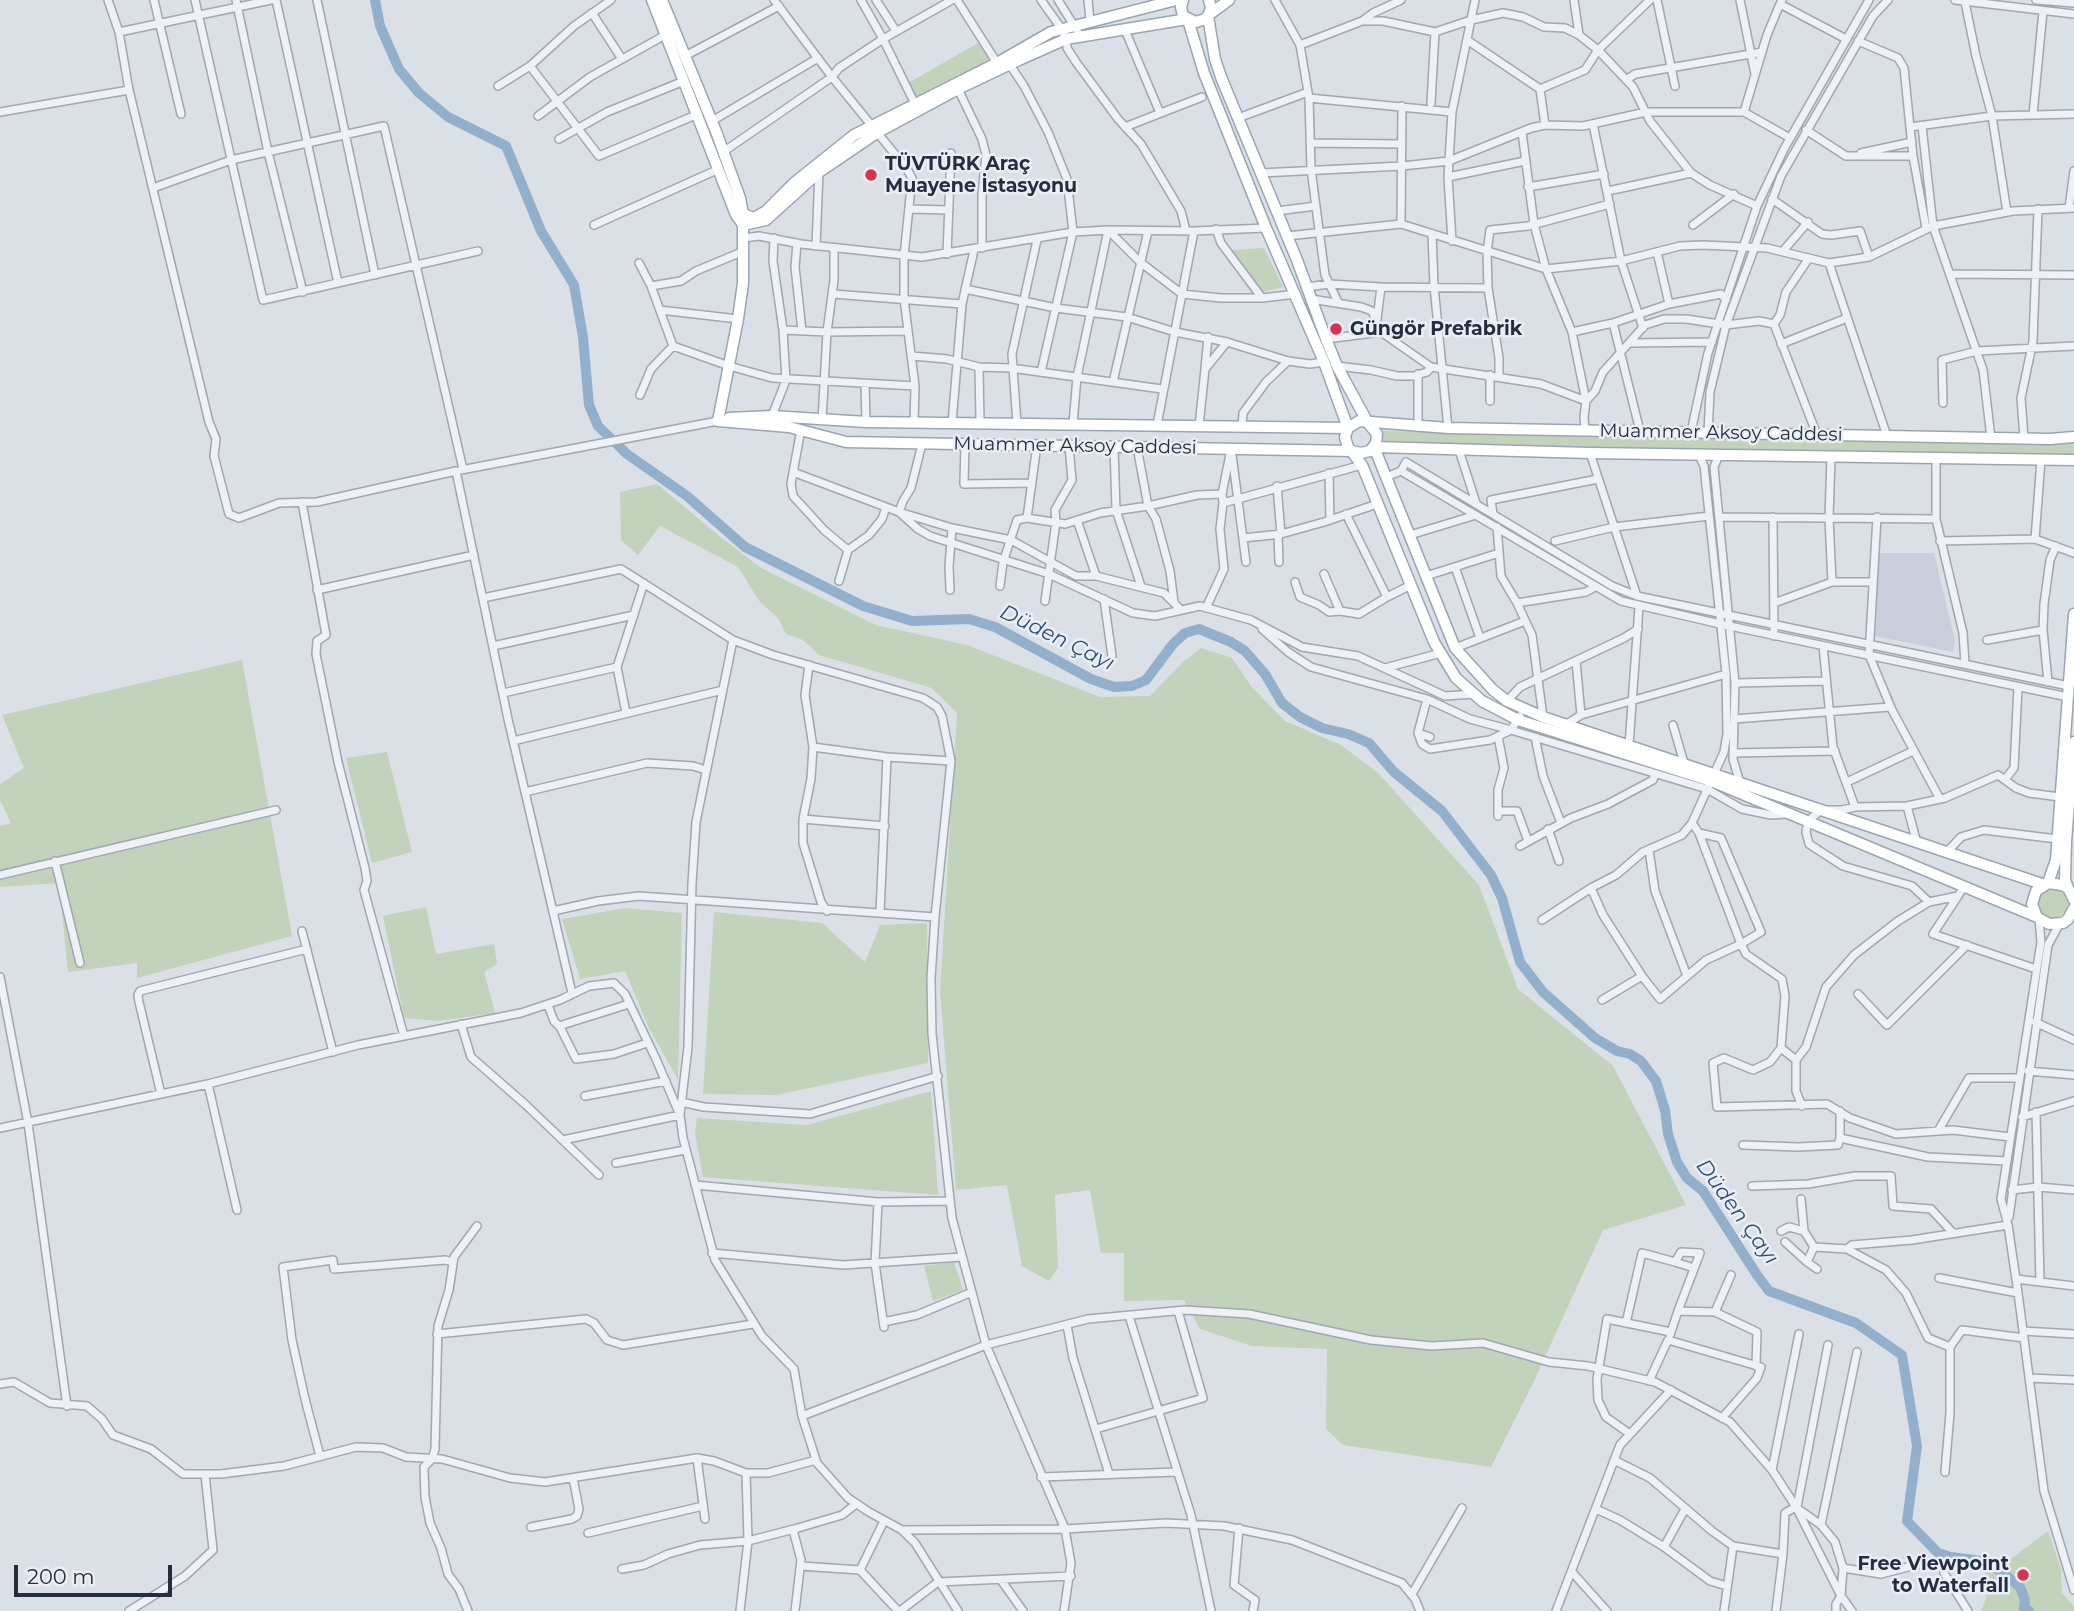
<!DOCTYPE html>
<html>
<head>
<meta charset="utf-8">
<style>
	body { margin:0 }
	#map { position:relative; width:2074px; height:1611px; overflow:hidden; background:#dbe0e7; font-family:Montserrat,sans-serif }
	canvas { display:block }
	.scale { position:absolute; left:14px; top:1565px; width:158px; height:32px; box-sizing:border-box; border:4px solid #242e3f; border-top:0; padding-left:9px; font-size:21px; line-height:24px; white-space:nowrap; color:#242e3f; -webkit-text-stroke:5px #ebeff5; paint-order:stroke }
</style>
</head>
<body>
<div id="map">
<canvas width="2074" height="1611"></canvas>
<div class="scale">200 m</div>
</div>
<script>
const c = document.querySelector('canvas').getContext('2d');
c.lineJoin = 'round';
function fillPath(path, color) { c.fillStyle = color; c.fill(path, 'evenodd'); }
const toPath = rows => new Path2D(rows.map(r => 'M' + r).join(''));
function stroke(path, color, width, dash) { c.strokeStyle = color; c.lineWidth = width; c.lineCap = dash ? 'butt' : 'round'; c.setLineDash(dash || []); c.stroke(path); }
function write(font, color, halo, rows, align = 'center') {
  c.font = font + ' Montserrat,sans-serif'; c.lineWidth = 5; c.setLineDash([]); c.textBaseline = 'middle'; c.strokeStyle = halo; c.fillStyle = color; for (const [text, x, y, turn = 0] of rows) {
    c.save(); c.translate(x, y); c.rotate((+turn || 0) * Math.PI / 180); c.textAlign = isNaN(turn) ? turn : align; if (halo) c.strokeText(text, 0, 0); c.fillText(text, 0, 0); c.restore();
  }
}
const built = toPath([
	[1879,553,1934,553,1955,641,1953,652,1875,636]
]);
const green = toPath([
	[980,42,990,61,917,99,914,96,908,83],
	[1264,248,1283,287,1262,292,1231,250],
	[1382,431,1866,441,2073,442,2074,457,1383,445],
	[657,484,718,535,761,568,876,625,967,645,1100,697,1150,696,1183,662,1201,648,1232,658,1251,686,1285,721,1341,745,1378,773,1479,885,1518,989,1613,1066,1686,1205,1603,1230,1533,1383,1491,1467,1343,1445,1326,1429,1327,1349,1252,1346,1200,1329,1184,1300,1124,1301,1124,1253,1101,1253,1090,1190,1055,1195,1058,1268,1049,1281,1022,1266,1007,1185,956,1190,940,991,957,713,932,688,819,655,803,640,786,634,779,619,760,602,738,567,660,526,638,555,621,540,620,492],
	[242,660,292,936,137,978,137,963,68,972,59,883,0,887,0,826,11,823,0,800,0,784,24,768,2,715],
	[387,752,412,852,372,863,346,758],
	'2038 903a15 15 0 1 1 30 0a15 15 0 1 1-30 0Z',
	[426,907,436,954,494,944,497,964,484,972,495,1013,438,1021,404,1018,383,916],
	[625,908,682,913,678,1080,649,1028,625,971,580,979,562,919],
	[714,912,822,923,865,962,880,925,927,923,928,1063,776,1095,703,1094],
	[931,1091,938,1195,703,1177,695,1133,697,1118,807,1125],
	[954,1262,963,1290,933,1301,924,1266],
	[2048,1531,2061,1569,2062,1593,2074,1606,2074,1611,1981,1611,1987,1596,1983,1556,2007,1562]
]);
const river = toPath([
	[375,0,380,26,399,69,419,93,448,117,506,146,541,231,574,285,583,337,589,405,598,426,627,454,687,496,745,547,863,606,912,621,969,619,995,627,1091,679,1114,687,1132,686,1146,680,1173,644,1185,633,1199,629,1231,642,1245,651,1265,674,1282,703,1300,717,1322,728,1348,734,1369,743,1394,772,1442,811,1491,875,1502,898,1520,962,1543,992,1595,1038,1617,1051,1630,1054,1641,1061,1656,1081,1665,1110,1668,1134,1677,1162,1687,1178,1703,1191,1757,1275,1769,1291,1856,1323,1902,1355,1917,1446,1907,1521,1938,1553,1951,1557,1989,1562,2020,1587,2025,1600,2024,1609,2029,1611]
]);
const minor = toPath([
	[108,0,119,32,129,90,209,422,216,439,214,456,229,514,239,518,279,503,317,502,456,471,508,719,572,993],
	[154,0,181,114],
	[195,0,263,300,478,251],
	[236,0,268,152,303,292],
	[276,0,338,283],
	[317,0,375,275],
	[774,0,832,77,907,169,912,178,904,256,904,299,915,386,914,423],
	[861,0,883,39,915,104],
	[876,0,896,31],
	[957,0,997,63],
	[1041,0,1061,28,1066,39,1067,48,1076,62,1118,119,1141,144,1181,211,1186,231],
	[1058,0,1081,37],
	[1088,0,1090,20],
	[1275,0,1300,45,1362,21,1383,21,1435,32,1471,20,1503,13,1523,17,1544,27,1565,28,1579,35,1598,50,1633,87,1650,121,1691,173,1710,185,1757,206],
	[1574,0,1579,35],
	[1657,0,1675,86],
	[1740,0,1755,74],
	[1782,0,1780,4,1846,39],
	[1955,0,2074,14],
	[2036,0,2074,3],
	[1965,2,1976,56,1992,116,2007,212],
	[592,13,622,59],
	[1362,21,1373,13,1401,0],
	[1125,30,1160,113],
	[119,32,271,0],
	[1467,40,1540,89],
	[1858,41,1898,58,1904,68,1910,127,1992,116,2074,114],
	[1300,45,1309,98,1311,169,1325,275,1338,302],
	[685,56,779,6],
	[1010,65,1024,86,1048,132,1067,179,1073,232,1041,372],
	[530,66,599,156,698,114],
	[1626,80,1635,74,1762,52],
	[498,86,530,66,574,26,611,0],
	[958,89,982,139,986,155,982,195,982,248],
	[1309,98,1452,112],
	[1431,103,1435,32],
	[0,112,129,90],
	[1744,112,1767,35,1780,4],
	[2033,115,2043,11],
	[538,116,590,77,667,34],
	[1238,118,1308,92],
	[712,121,818,58],
	[1593,124,1621,261,1643,328],
	[1545,125,1540,89,1585,70,1598,50,1650,0],
	[1922,126,1933,226,1983,370,1991,438],
	[1125,127,1202,97],
	[1910,127,1913,156,1926,228],
	[1806,130,1846,156,1913,156],
	[559,139,607,112,684,81],
	[1310,143,1402,144],
	[723,152,832,77,839,68,883,39,952,0],
	[1861,153,1912,142],
	[1261,173,1402,166,1449,161,1531,128,1545,125,1583,126,1646,112,1744,112,1790,138],
	[1448,177,1525,161],
	[1528,187,1604,174],
	[153,188,231,160,384,126,463,469],
	[1608,191,1691,173],
	[1772,199,1822,234,1831,235,1860,231,1869,257],
	[2069,208,2074,171],
	[909,209,949,210],
	[1277,211,1316,206],
	[1401,224,1546,269,1621,261,1680,246,1703,245,1767,248,1829,263,1869,257,1933,226,2013,211,2074,208],
	[594,225,719,169],
	[1693,225,1734,194],
	[1216,229,1221,243,1262,298],
	[1432,234,1434,286,1448,428],
	[1287,236,1401,224,1402,106],
	[744,238,759,236,801,244,922,257,1073,232,1108,230,1140,262,1182,294,1221,298,1262,298,1296,294],
	[1452,241,1448,177,1452,112,1475,0],
	[797,243,795,267,802,331],
	[816,246,819,172],
	[1783,251,1808,222],
	[1657,252,1669,304],
	[947,254,951,153],
	[639,263,651,286,673,346],
	[1829,263,1887,436],
	[1950,274,2074,275],
	[651,286,681,281,696,271,744,251],
	[1307,287,1329,284,1381,287,1488,288],
	[965,289,1056,308,1127,317,1175,332,1227,342,1288,361,1310,364,1324,362],
	[833,294,962,304],
	[1311,299,1361,307,1372,311,1381,332,1431,367,1541,384,1586,401,1572,332,1546,269,1534,224,1522,132],
	[660,310,738,319],
	[1377,319,1381,287],
	[1613,323,1669,304,1721,294,1726,300],
	[1774,324,1780,315,1786,292,1809,258],
	[1438,327,1495,330],
	[783,330,827,332,907,331],
	[1572,332,1613,323,1640,431],
	[1326,339,1381,332],
	[1630,343,1712,342],
	[1781,344,1847,318],
	[912,356,947,359,979,367,1011,368,1162,389],
	[1337,366,1371,370,1397,376,1414,376,1427,372,1431,367],
	[979,367,980,423],
	[1205,368,1208,337],
	[1490,375,1490,401],
	[1499,376,1499,358,1488,288,1487,252,1490,230,1528,226,1610,204],
	[1113,382,1148,231],
	[865,384,866,422],
	[640,395,651,369,673,346,729,366,772,378,915,386],
	[1943,403,1942,360,1977,351,2074,346],
	[772,416,786,380,783,330,773,261,774,238],
	[822,420,827,332,834,280,834,248],
	[952,423,962,304,974,250],
	[1017,424,1012,354,1037,240],
	[1073,424,1077,377,1108,230,1194,231,1266,228],
	[1157,425,1194,231],
	[1199,426,1205,369,1227,342],
	[1242,426,1243,413,1266,382,1288,361],
	[1418,427,1418,374],
	[801,429,791,484,793,496,824,530,848,550,869,535,882,519,886,507],
	[1585,430,1584,417,1586,401,1595,391,1603,372,1645,325,1664,319,1686,319,1726,325,1759,321,1774,324,1817,435],
	[1691,432,1708,353,1757,206,1784,149,1869,0],
	[1708,433,1710,392,1726,325,1781,176,1873,16,1888,0],
	[2024,438,2021,398,2033,341,2038,209],
	[922,444,911,488,903,501,899,512,918,529,930,536,1049,574,1133,613,1155,616,1200,606,1251,620,1302,647,1358,656,1445,696,1474,694],
	[965,444,964,484,1032,483],
	[1114,447,1116,510,1141,586],
	[1137,447,1148,506,1156,519,1170,571,1174,602],
	[1231,449,1222,494,1223,503,1362,465],
	[1459,450,1476,503],
	[1590,453,1637,596],
	[1232,455,1246,562],
	[1699,455,1704,466,1726,674,1727,734,1724,752,1692,823,1699,833,1741,944,1761,932,1721,838,1699,833],
	[1719,455,1714,467,1735,683,1733,759,1740,783],
	[1831,457,1829,518,1832,582],
	[1936,459,1936,519,1963,633,1965,664],
	[461,470,718,421],
	[1401,471,1621,601,1720,624,2068,697],
	[793,472,899,512,952,528,1011,540,1076,576,1096,576,1164,593,1181,610],
	[1329,473,1330,520],
	[1386,477,1401,471,1406,462,1612,586,1637,596,2069,686],
	[1277,486,1281,534,1324,522,1377,504],
	[302,502,326,635,317,641,316,654,338,762,365,868,367,881,364,890,404,1036],
	[1346,514,1387,597,1411,585],
	[1493,514,1491,500,1598,479],
	[1719,517,1936,519],
	[1773,517,1774,636],
	[1877,517,1869,655,1892,710,1940,799],
	[1027,518,1037,445],
	[1077,520,1096,576],
	[1497,527,1501,576,1517,603,1532,635,1543,717],
	[1278,534,1279,562],
	[1410,535,1476,515],
	[1243,538,1281,534],
	[2035,539,2041,460],
	[1555,541,1614,527,1709,516],
	[1940,541,2035,539,2074,553],
	[1455,567,1480,638],
	[1324,574,1340,611,1359,614,1387,597],
	[1426,576,1499,553],
	[839,581,848,550],
	[1295,582,1300,597,1319,605,1329,612,1340,611],
	[1000,586,1003,562,1017,520,1027,518,1065,524,1100,513,1148,506,1197,495,1222,494],
	[317,590,474,555],
	[950,590,949,567,952,528],
	[483,598,621,569,733,640,773,655,923,698,937,707,942,716,951,761,935,917,931,978,932,1034,952,1218,986,1345,802,1416],
	[1104,599,1112,656],
	[1045,601,1056,522,1055,510,1072,480,1069,446],
	[1517,603,1586,592,1595,587],
	[1774,603,1832,582,1872,582],
	[1206,608,1224,569,1220,529,1223,503],
	[1262,629,1288,652,1311,667,1427,699,1470,719,1511,730,1520,716],
	[1987,640,2043,630],
	[493,646,634,615],
	[1823,646,1833,747,1855,807],
	[1455,648,1525,621],
	[1576,661,1581,715],
	[809,665,805,695,813,747,811,779,803,819,803,843,821,902,827,911],
	[617,667,626,713],
	[1385,668,1441,653],
	[2048,682,2043,630,2044,604,2050,560,2056,546],
	[1735,683,1825,681],
	[503,693,617,667,644,583],
	[1427,699,1418,733,1422,744,1430,749,1490,740,1511,730,1707,789,1742,809,1771,815,1786,814],
	[1507,701,1520,687,1624,638,1638,629],
	[1734,719,1890,707],
	[1565,725,1581,715,1726,674],
	[1673,725,1684,763],
	[1418,733,1430,737],
	[1535,737,1543,776,1561,823],
	[513,741,723,690],
	[1629,745,1639,607],
	[813,747,887,757,951,761],
	[1733,753,1835,751],
	[2006,778,2014,768,2018,687],
	[1847,782,1913,751],
	[525,792,647,763,693,766,706,770],
	[1907,806,1917,843],
	[1498,811,1517,811,1528,841],
	[1498,816,1498,790,1504,768,1498,736],
	[803,819,885,826],
	[1548,829,1559,861],
	[1520,846,1571,818,1608,804,1653,780,1655,774],
	[1649,850,1655,891,1687,976],
	[1947,852,1961,837,1984,830,2057,839],
	[55,861,80,963],
	[0,875,276,810],
	[1591,888,1616,875,1643,852,1682,835,1692,823],
	[1958,896,1933,934,2036,969],
	[1929,902,1912,886,1843,866,1809,844,1806,832,1808,821,1821,810,1842,810,1855,807,1907,806,1945,798,1998,775,2016,788,2029,793,2060,797],
	[553,911,598,901,639,896,935,917],
	[880,913,887,757],
	[2039,919,2041,942,2001,1199,2008,1225,2018,1293,2044,1491,2074,1590],
	[1542,920,1591,888,1603,915,1642,976,1660,999,1706,960,1741,944,1746,954,1782,979,1785,996,1781,1048,1796,1060],
	[302,931,333,1052],
	[0,977,28,1123,67,1406],
	[1858,994,1887,1025,1967,945],
	[1602,1000,1642,976],
	[548,1005,554,1021,560,1027,576,1059,614,1054,647,1043],
	[2035,1022,2074,1040],
	[461,1024,471,1057,526,1105,599,1175],
	[559,1026,629,1004],
	[1781,1048,1770,1062,1753,1070,1724,1058,1713,1063,1717,1107,1827,1104,1850,1118,1896,1134,1953,1130,2010,1137],
	[2028,1071,2074,1075],
	[208,1084,237,1210],
	[161,1094,139,1002,138,995,140,991,307,949],
	[585,1096,666,1081],
	[681,1102,704,1107,810,1114,938,1076],
	[1802,1106,1796,1091,1796,1060,1806,1047,1826,987,1854,955,1898,921,1929,902,1958,896,1963,888],
	[1840,1111,1840,1138],
	[2036,1112,2040,1282],
	[2022,1117,2074,1101],
	[0,1128,208,1084,358,1045,521,1013,560,1000,589,986,614,983,625,994,656,1059,680,1115,683,1138,715,1260,762,1336,794,1369,802,1416,817,1463,848,1498,869,1512,902,1530,915,1543,958,1611],
	[1938,1131,1969,1078,2019,1078],
	[563,1140,680,1115,688,1047,692,883,696,822,733,640],
	[1743,1145,1798,1147,1838,1145,1840,1138,1928,1157,2007,1161],
	[616,1163,685,1150],
	[695,1185,878,1202,950,1201],
	[1752,1186,1808,1184,1855,1176,1891,1176,1893,1206,1931,1209,1953,1233],
	[2012,1190,2038,1187,2074,1190],
	[1801,1199,1804,1231],
	[878,1202,875,1263,884,1327],
	[2009,1217,2048,945,2060,923],
	[2008,1225,1912,1240,1852,1245,1847,1249,1886,1270,1906,1293,1928,1338,1950,1347,1962,1330,2024,1338],
	[1781,1231,1789,1227,1804,1231,1814,1247,1847,1249],
	[1785,1242,1807,1262,1814,1247],
	[712,1253,843,1265,962,1257],
	[1675,1262,1694,1268],
	[1807,1262,1817,1269],
	[1939,1278,2018,1293],
	[2016,1279,2074,1286],
	[1715,1312,1731,1275],
	[1129,1316,1191,1515,1211,1611],
	[883,1322,917,1315,972,1292],
	[1626,1323,1642,1253,1675,1262,1681,1252,1700,1253,1678,1311],
	[1067,1325,1073,1358,1109,1474],
	[2023,1331,2074,1334],
	[437,1334,586,1319,594,1323,607,1340,623,1345,753,1324],
	[1670,1335,1678,1311,1715,1312,1757,1332,1756,1366],
	[2029,1378,2074,1380],
	[1649,1381,1668,1340,1761,1367,1757,1378,1722,1418],
	[0,1384,14,1382,50,1403,87,1406,102,1419,113,1435,151,1449,183,1474,221,1474,284,1466,356,1447,383,1448,406,1457,442,1459,510,1478,545,1482,697,1458,714,1461,746,1473,768,1473,816,1460],
	[1096,1429,1203,1398,1178,1311],
	[1630,1434,1606,1417,1598,1400,1597,1379,1607,1319,1671,1332],
	[320,1456,305,1399,292,1340,283,1267,333,1260,334,1269,445,1260,453,1262],
	[697,1458,705,1519],
	[1614,1460,1650,1478,1712,1531,1733,1546,1783,1554],
	[1772,1470,1799,1334],
	[1945,1472,1950,1413,1950,1347],
	[1041,1477,1176,1472],
	[1797,1507,1828,1345],
	[1797,1508,1821,1525,1835,1542,1843,1568,1841,1596,1836,1604,1836,1611],
	[1596,1509,1620,1520,1664,1547,1710,1581,1727,1586],
	[884,1521,860,1570,898,1611],
	[1821,1525,1857,1352],
	[531,1527,572,1519,577,1516,579,1509,573,1478],
	[1239,1528,1234,1585,1255,1600,1253,1611],
	[793,1530,801,1560,795,1611],
	[902,1530,1065,1529,1166,1523,1224,1526,1292,1540,1402,1583,1415,1599,1420,1611],
	[588,1533,703,1506],
	[1664,1547,1685,1509],
	[801,1566,860,1570],
	[1843,1568,1881,1574,1927,1562],
	[622,1569,644,1565,668,1554,700,1545,748,1541,798,1528,842,1515,856,1504],
	[1572,1572,1607,1611],
	[1944,1573,1968,1611],
	[1001,1580,1023,1611],
	[1412,1594,1462,1508],
	[129,1611,185,1576,213,1550,205,1474],
	[468,1611,459,1589,448,1574,441,1548,430,1523,425,1497,424,1467,432,1459,435,1449,438,1326,449,1290,454,1257,477,1226],
	[740,1611,748,1541,746,1473],
	[900,1611,938,1582,1071,1576],
	[1064,1611,1071,1563,1065,1529,986,1345,1088,1319,1185,1310,1249,1314,1371,1340,1432,1346,1483,1343,1549,1362,1588,1366,1655,1382,1730,1422,1772,1470,1796,1507,1841,1596,1852,1611],
	[1556,1611,1620,1445,1671,1390],
	[1724,1611,1733,1546],
	[1776,1611,1783,1554,1785,1513,1796,1507]
]);
const major = toPath([
	[652,0,736,215,742,223],
	[662,0,717,134,740,198,743,214,743,283,738,319,718,421],
	[1183,0,1181,7,1183,16,1196,22,1205,19,1209,14,1211,7,1209,0],
	[1210,14,1229,0],
	[1188,20,1204,73,1266,228,1324,362,1348,428],
	[743,214,754,218,766,211,794,183,854,135,997,63,1051,32,1176,0],
	[743,225,766,220,819,172,878,132,958,89,1019,60,1066,39,1187,19],
	[729,418,772,416,866,422,1348,428],
	[718,421,789,427,846,442,1352,451,1361,453,1370,451,1376,443,1377,434,1368,423,1337,366,1326,339,1297,260,1221,77,1215,59,1208,16],
	[1374,447,1455,648,1493,690,1507,701,1543,717,2045,885],
	[1374,447,1590,453,2074,460],
	[2048,883,2056,860,2074,614],
	[2068,888,2065,880,2066,841,2074,742],
	[2074,900,2068,888,2062,885,2048,883,2036,891,2032,904,2037,917,2049,924,2063,923,2068,919,2074,908],
	[2037,917,1711,781,1518,720,1482,701,1456,678,1434,642,1362,465,1348,447,1345,437,1348,428,1359,421,1448,428,2050,439,2074,437]
]);
const markers = [
	[871,175,7,"#dc314e"],
	[1336,329,7,"#dc314e"],
	[2023,1575,7,"#dc314e"]
];
const poiNames = [
	["TÜVTÜRK Araç",885,164],
	["Muayene İstasyonu",885,186],
	["Güngör Prefabrik",1350,329],
	["Free Viewpoint",2009,1564,"right"],
	["to Waterfall",2009,1586,"right"]
];
const streetNames = [
	["Muammer Aksoy Caddesi",1721,433,1],
	["Muammer Aksoy Caddesi",1075,446,1]
];
const waterNames = [
	["Düden Çayı",1057,638,26],
	["Düden Çayı",1737,1212,54]
];
fillPath(built, '#c9cfda');
fillPath(green, '#c2d2bb');
stroke(river, '#92afcc', 10);
stroke(minor, '#a0a7b1', 10);
stroke(major, '#99a5b4', 13);
stroke(minor, '#eef1f5', 7);
stroke(major, '#fff', 10);
for (const [x, y, r, color] of markers) { const dot = new Path2D(); dot.arc(x, y, r, 0, 2 * Math.PI); c.fillStyle = color; c.fill(dot); stroke(dot, '#ebeff5', 2.5); }
write('bold 19px', '#242e3f', '#ebeff5', poiNames, 'left');
write('19px', '#242e3f', '#ebeff5', streetNames);
write('italic 21px', '#2a4e77', '#ebeff5', waterNames);
</script>
</body>
</html>
